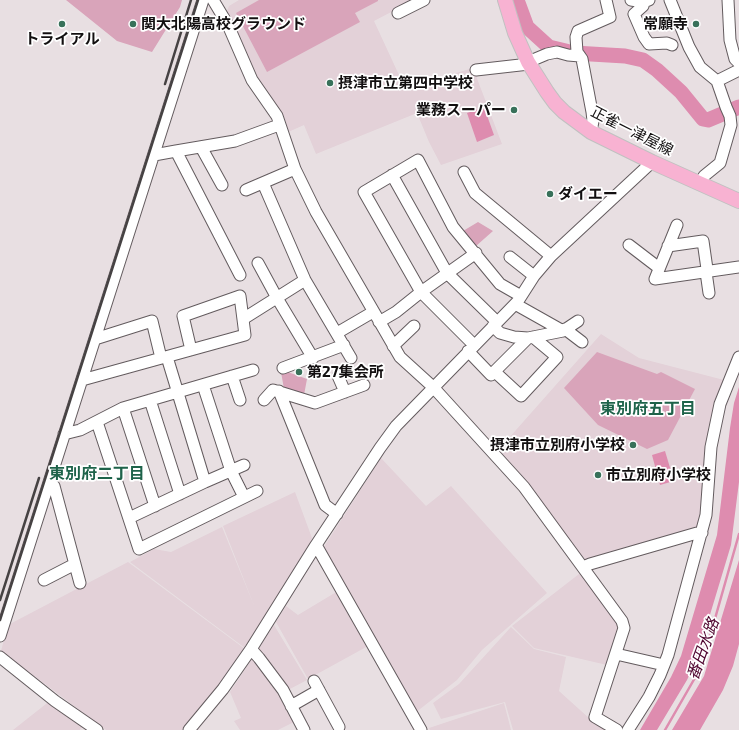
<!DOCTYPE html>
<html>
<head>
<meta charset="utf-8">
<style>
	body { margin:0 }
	canvas { display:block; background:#e8dfe2 }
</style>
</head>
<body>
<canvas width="739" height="730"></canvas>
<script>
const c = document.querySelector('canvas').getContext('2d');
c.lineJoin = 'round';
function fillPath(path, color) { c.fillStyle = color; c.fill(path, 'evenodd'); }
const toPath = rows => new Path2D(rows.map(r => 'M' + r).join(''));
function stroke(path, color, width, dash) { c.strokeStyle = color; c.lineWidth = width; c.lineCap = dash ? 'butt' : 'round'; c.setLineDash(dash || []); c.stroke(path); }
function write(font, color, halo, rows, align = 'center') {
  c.font = font + ' "Exo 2","Noto Sans JP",sans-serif'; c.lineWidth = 3.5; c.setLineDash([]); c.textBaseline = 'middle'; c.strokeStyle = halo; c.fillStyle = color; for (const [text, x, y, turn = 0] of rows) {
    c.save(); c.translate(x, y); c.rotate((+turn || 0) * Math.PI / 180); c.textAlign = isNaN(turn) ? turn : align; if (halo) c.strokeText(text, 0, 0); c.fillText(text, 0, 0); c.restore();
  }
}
const built = toPath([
	[239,0,414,0,374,21,405,88,473,68,502,144,441,165,429,142,417,113,316,154,304,125,286,133,253,77,227,11,229,6],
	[601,334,639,358,724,380,701,519,696,528,588,561,583,558,523,477,491,441,496,436,508,439],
	[381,458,426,506,451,486,547,593,482,650,457,680,415,713,322,550],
	[295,492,312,538,306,552,245,648,130,562,154,549,171,552,222,527,255,608,223,526],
	[128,562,245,649,223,683,182,730,106,730,1,651,8,625],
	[579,574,583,574,620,624,607,665,534,648,512,626],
	[338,591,368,646,308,679,276,622,286,606,298,615],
	[274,625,307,680,288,690,258,650],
	[511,627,534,649,566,657,559,691,590,719,611,730,513,730,505,702,441,719,433,703,459,684],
	[252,659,280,695,294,722,278,730,240,730,234,721,241,718,230,692],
	[51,700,85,725,80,729,80,730,13,730],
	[504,703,511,730,430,730,429,728]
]);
const green = toPath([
	[66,0,182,0,180,7,152,52,117,41],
	[259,0,378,0,378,1,355,13,360,22,267,72,236,13],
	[478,222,493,231,476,246,463,231],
	[597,352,657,374,661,372,695,389,668,440,647,449,598,425,564,388],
	[285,371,307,379,304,395,284,389,281,372]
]);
const water = toPath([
	[484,107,494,135,477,142,467,113],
	[739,387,739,482,731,545,725,565,696,661,687,680,657,730,640,730,671,677,681,656,717,535,730,428,734,403],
	[665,451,674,481,660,485,652,455],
	[739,560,739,644,733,666,723,690,700,730,672,730,704,676]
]);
const stream = toPath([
	[665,730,696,676,703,661,739,534]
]);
const river = toPath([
	[517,0,527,27,549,47,574,53,625,56,643,60,657,70,681,92,703,119,708,120,739,107]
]);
const minor = toPath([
	[213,0,228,25,252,80,277,116,295,169,316,212,400,357,433,387,524,487,622,621,624,628,595,717,617,730],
	[631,0,644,2,649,0],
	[670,0,689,47,700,67,717,81],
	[728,0,730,40,735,59,739,63],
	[644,2,643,6,634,14,644,37,649,44,667,43,672,45],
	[398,13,424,0],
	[528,62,547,54,557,52,568,55,580,56],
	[476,70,529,64],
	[591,132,593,121,592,112,582,59,577,52,576,37,578,31,610,17,606,0],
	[201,147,222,185],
	[176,151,235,141,279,125],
	[154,155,176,151,240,275],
	[464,172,475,193,551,256],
	[392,175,447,273,497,322],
	[263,183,305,280,351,358],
	[701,183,704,176,720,163,731,125,730,116,726,107,717,81,739,70],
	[246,190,295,169],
	[677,225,655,279,739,267],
	[629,245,659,268],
	[668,246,703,241,707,269,706,272,709,293],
	[510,257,534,276],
	[258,263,277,298,313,358],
	[515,304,563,331],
	[243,319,305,280],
	[379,322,396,312,421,292,476,253],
	[493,326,500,333,514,337,528,338,563,331,578,321],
	[565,329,582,342],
	[337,333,373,312],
	[95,339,152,321,161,358],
	[474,345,421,292,364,192,418,160,453,227,500,284,521,296],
	[393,346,414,326],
	[468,351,491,375,528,338],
	[167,357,205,482],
	[283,368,344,345],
	[495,372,521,396,557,357,533,337],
	[232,376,240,400],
	[338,376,345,392],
	[82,380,245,335,240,296,183,316,191,350],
	[203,385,231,471,244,497],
	[279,391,325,505,337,514],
	[150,400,180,494],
	[264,400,273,390,315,403,364,385],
	[123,408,155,506],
	[97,422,139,549,257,491],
	[64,434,80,430,123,408,253,370],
	[49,482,54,486,80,583],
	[129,518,205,482,244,465],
	[316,545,421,730],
	[583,567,590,564,697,533,702,533],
	[44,580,75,564],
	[0,636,203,0],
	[251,649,259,658,283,690,304,730],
	[616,654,664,665],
	[0,657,55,701,97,730],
	[314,681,339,727],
	[291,706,319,690],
	[189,730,223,689,251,649,316,545,380,448,396,426,518,301,534,276,551,256,652,162],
	[628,730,649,697,660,675,668,655,706,515,711,447,720,404,739,357]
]);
const major = toPath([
	[505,0,515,33,528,62,547,92,555,103,564,112,591,132,652,162,739,201]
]);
const rail = toPath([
	[165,84,191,0],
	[0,600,39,478],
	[0,620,198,0]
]);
const markers = [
	[62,24,4,"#38715a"],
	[133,24,4,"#38715a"],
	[696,24,4,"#38715a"],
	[330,83,4,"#38715a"],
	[514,110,4,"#38715a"],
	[550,194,4,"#38715a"],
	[299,372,4,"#38715a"],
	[633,445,4,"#38715a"],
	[598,475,4,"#38715a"]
];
const poiNames = [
	["関大北陽高校グラウンド",141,24],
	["常願寺",688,24,"right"],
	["トライアル",62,39,"center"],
	["摂津市立第四中学校",338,83],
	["業務スーパー",506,110,"right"],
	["ダイエー",558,194],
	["第27集会所",307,372],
	["摂津市立別府小学校",625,445,"right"],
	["市立別府小学校",606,475]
];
const streetNames = [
	["正雀一津屋線",632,131,27]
];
const neighbourhoodNames = [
	["東別府五丁目",648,409],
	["東別府二丁目",97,474]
];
const waterNames = [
	["番田水路",703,649,-70]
];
fillPath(built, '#e3d1d8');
fillPath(green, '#d9a4ba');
fillPath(water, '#de8caf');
stroke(stream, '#de8caf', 2.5);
stroke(river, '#de8caf', 15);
stroke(minor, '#635b5e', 13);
stroke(major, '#c1c1c1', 16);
stroke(minor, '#fff', 11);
stroke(major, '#f8b2d2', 14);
stroke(rail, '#464243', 2.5);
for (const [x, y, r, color] of markers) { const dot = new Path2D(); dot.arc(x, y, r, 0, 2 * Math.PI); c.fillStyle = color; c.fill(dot); stroke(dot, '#fff', 1.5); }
write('bold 15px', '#120f10', '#fff', poiNames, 'left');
write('15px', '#120f10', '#fff', streetNames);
write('bold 16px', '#1e634a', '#fff', neighbourhoodNames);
write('italic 16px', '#4f052f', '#fff', waterNames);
</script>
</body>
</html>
